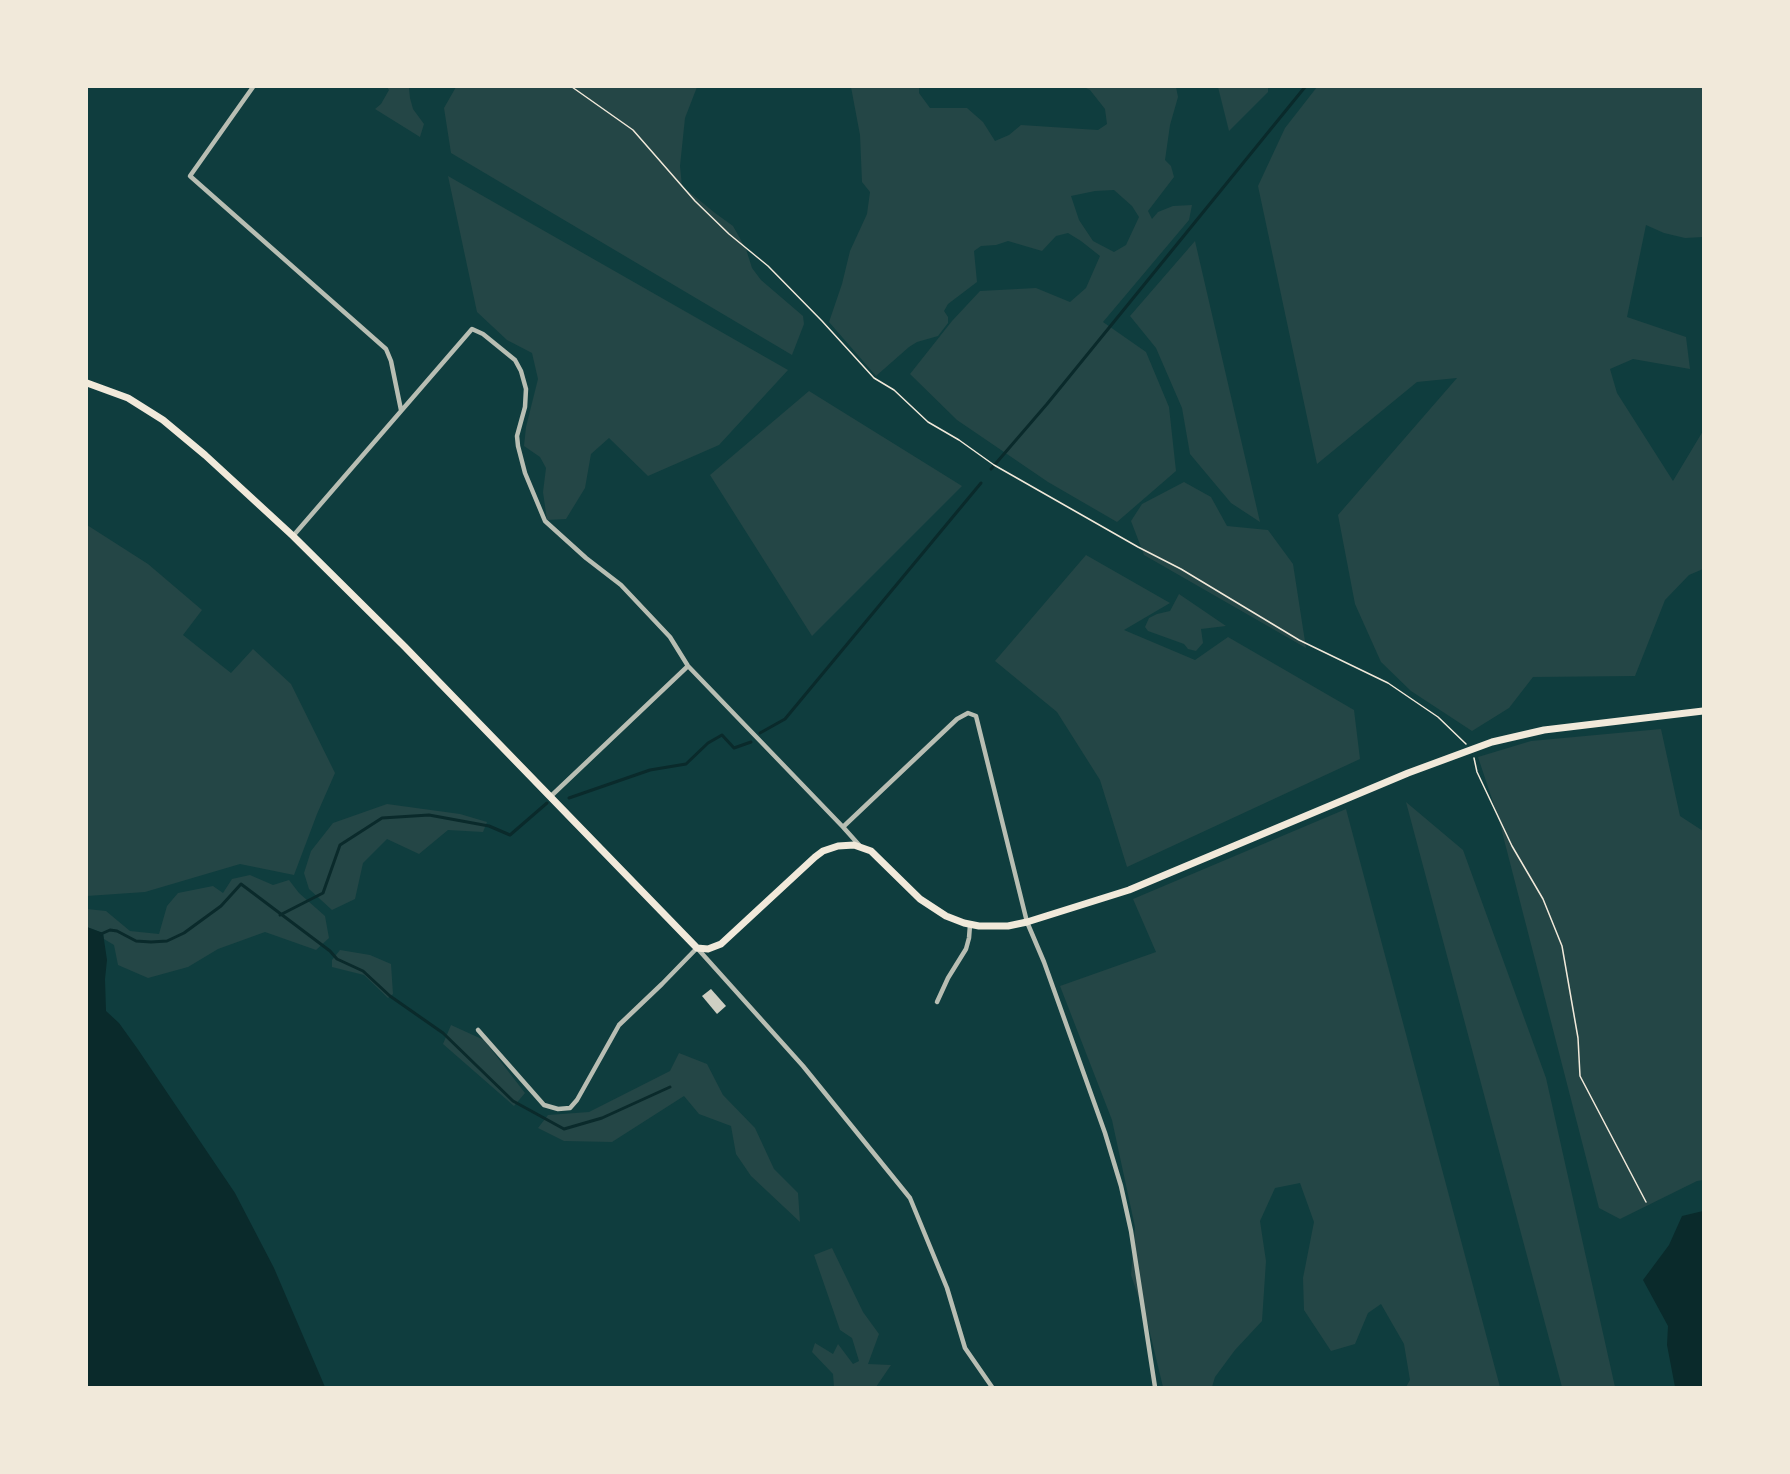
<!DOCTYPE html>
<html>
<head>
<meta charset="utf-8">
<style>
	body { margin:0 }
	#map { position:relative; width:1790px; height:1474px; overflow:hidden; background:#0f3d3e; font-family:"Alegreya Sans",sans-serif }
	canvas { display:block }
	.frame { position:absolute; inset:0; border:88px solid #f1e9da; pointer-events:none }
</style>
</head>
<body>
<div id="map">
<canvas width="1790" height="1474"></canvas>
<div class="frame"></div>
</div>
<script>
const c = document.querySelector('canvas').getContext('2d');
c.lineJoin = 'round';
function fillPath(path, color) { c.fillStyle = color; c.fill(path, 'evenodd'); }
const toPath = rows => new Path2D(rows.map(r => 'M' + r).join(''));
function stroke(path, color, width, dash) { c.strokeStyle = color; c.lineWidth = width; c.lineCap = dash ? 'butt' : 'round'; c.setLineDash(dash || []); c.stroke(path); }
const green = toPath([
	[387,87,411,87,409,88,410,98,413,109,424,124,420,137,375,109,381,104,389,90],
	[456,87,697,87,685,118,680,166,682,186,715,213,733,226,746,249,752,268,761,280,803,316,804,324,792,355,451,153,444,108],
	[851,87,919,87,919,93,930,108,967,108,983,122,995,141,1009,135,1021,125,1098,130,1107,124,1105,109,1090,90,1084,87,1176,87,1178,97,1170,125,1165,160,1171,166,1174,177,1148,211,1152,219,1158,212,1173,206,1192,205,1189,220,1103,322,1146,352,1169,407,1176,471,1117,522,1048,482,957,420,910,374,952,321,980,291,1036,288,1070,302,1086,288,1100,256,1081,241,1068,233,1056,236,1042,251,1008,241,996,245,981,246,974,251,977,282,948,304,944,311,948,317,948,323,938,336,917,342,909,347,876,376,829,322,842,284,850,251,867,214,870,192,862,182,860,135],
	[1114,190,1132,206,1139,217,1126,245,1114,252,1093,241,1079,220,1071,196,1095,191],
	[1218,87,1268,87,1268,92,1229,131],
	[1317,87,1703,87,1703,237,1685,238,1664,233,1646,225,1627,317,1686,337,1690,369,1633,359,1610,369,1617,393,1673,481,1703,431,1703,569,1689,575,1665,600,1635,676,1533,677,1509,708,1472,731,1411,691,1381,662,1355,604,1338,515,1457,378,1417,382,1317,464,1258,186,1285,128],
	[448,176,788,370,719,445,648,476,609,438,591,454,585,488,566,519,547,520,543,492,546,468,540,457,524,446,526,427,538,379,532,353,507,340,477,312],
	[1195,241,1260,522,1231,503,1190,454,1182,408,1156,348,1130,316],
	[809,391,962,486,812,636,710,475],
	[1184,482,1211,497,1227,526,1268,530,1293,564,1306,648,1144,555,1131,521,1142,504],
	[87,525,148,564,202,610,183,635,231,673,253,649,291,684,335,773,317,814,294,875,240,864,145,892,87,896],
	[1086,555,1170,603,1124,630,1195,660,1228,637,1354,710,1360,759,1127,867,1100,780,1057,712,995,661],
	[1179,594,1226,626,1201,629,1203,643,1196,651,1188,649,1184,644,1148,631,1145,627,1149,618,1157,614,1170,611],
	[1661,729,1680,816,1703,831,1703,1180,1697,1181,1620,1219,1599,1208,1499,820,1478,757,1531,741],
	[1406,802,1463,850,1546,1078,1615,1387,1562,1387],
	[387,804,460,814,487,822,483,832,448,830,419,854,387,839,363,863,355,899,332,910,309,889,304,873,311,851,333,823],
	[1346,809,1500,1387,1406,1387,1410,1380,1404,1344,1381,1304,1368,1313,1355,1344,1331,1351,1304,1310,1303,1278,1314,1222,1300,1183,1275,1188,1260,1221,1266,1261,1262,1321,1235,1350,1215,1377,1212,1387,1163,1387,1148,1325,1131,1275,1135,1227,1112,1120,1060,986,1156,952,1133,899],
	[250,875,273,885,289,880,299,893,325,916,329,938,316,950,265,932,218,949,188,967,148,978,118,965,114,945,104,939,103,933,87,927,87,909,106,911,130,931,159,934,167,906,178,893,213,886,223,893,232,879],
	[340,950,370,955,391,964,393,994,388,998,364,975,332,967,332,960],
	[451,1025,484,1040,525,1093,514,1106,443,1044],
	[679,1053,707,1064,723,1095,755,1128,774,1169,798,1193,800,1222,751,1176,736,1154,731,1126,699,1114,684,1096,612,1142,564,1141,538,1128,548,1115,589,1112,670,1071],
	[832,1248,863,1312,879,1334,868,1364,891,1365,876,1387,834,1387,833,1374,812,1352,815,1343,833,1354,838,1344,853,1364,859,1361,852,1338,840,1330,814,1255]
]);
const water = toPath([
	[87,927,103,933,107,960,105,979,106,1011,119,1023,137,1048,235,1193,274,1268,325,1387,87,1387],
	[1703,1211,1703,1387,1675,1387,1667,1345,1668,1326,1643,1280,1669,1245,1682,1216]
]);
const stream = toPath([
	[991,469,1047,404,1305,87],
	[760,733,785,719,981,483],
	[569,798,650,770,686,764,708,743,722,735,734,748,751,742],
	[280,915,323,893,340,845,382,818,429,815,489,826,510,835,547,803],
	[101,934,110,930,117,931,136,941,151,942,167,941,184,933,221,906,241,884,330,951,337,959,363,971,390,996,443,1033,513,1101,564,1129,602,1118,670,1087]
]);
const building = toPath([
	[711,989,726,1006,717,1014,702,996]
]);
const path = toPath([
	[572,87,633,130,695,201,729,234,768,266,822,321,874,378,894,390,928,422,959,440,994,465,1138,547,1181,569,1299,640,1388,683,1438,717,1466,744],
	[1474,758,1477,772,1512,846,1543,899,1562,946,1578,1038,1580,1076,1646,1202]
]);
const minor = toPath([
	[253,87,190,176,386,349,391,361,401,410],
	[293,536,472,329,483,334,515,360,521,371,526,389,525,407,517,436,518,446,525,473,545,521,586,558,621,585,670,637,688,666,843,827,860,846],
	[550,797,688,666],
	[843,827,957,719,968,713,976,716,1027,922,1044,962,1105,1133,1121,1186,1131,1231,1155,1387],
	[937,1002,948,978,966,949,969,938,970,925],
	[478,1030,544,1105,558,1109,570,1108,577,1100,619,1025,662,984,697,948,803,1066,910,1198,947,1288,965,1348,992,1387]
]);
const primary = toPath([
	[87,383,128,398,163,420,205,455,293,536,405,647,697,948,708,949,721,944,815,857,823,851,838,846,854,845,871,851,920,899,946,916,964,923,979,926,1008,926,1027,922,1129,890,1408,773,1492,742,1544,730,1703,711]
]);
fillPath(green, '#244646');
fillPath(water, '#0a2a2b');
stroke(stream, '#0a2a2b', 3);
fillPath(building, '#cfcfc3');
stroke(path, '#f1e9da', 1.5);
stroke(minor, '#b8beb3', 4.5);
stroke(primary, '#f1e9da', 7);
</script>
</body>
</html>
